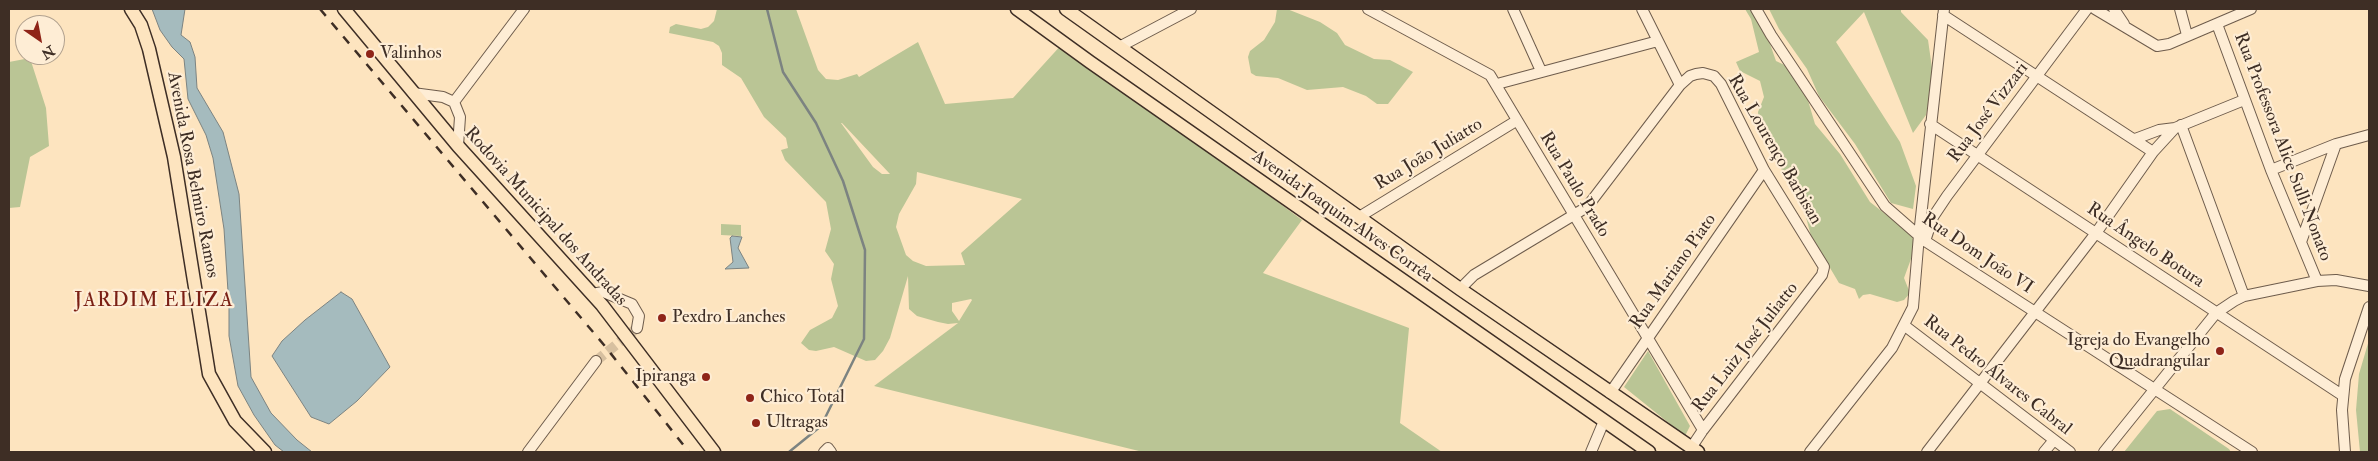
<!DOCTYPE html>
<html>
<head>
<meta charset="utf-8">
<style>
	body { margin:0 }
	#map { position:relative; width:2378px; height:461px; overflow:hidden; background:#fde4bf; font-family:"IM FELL Double Pica",serif }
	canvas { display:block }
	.frame { position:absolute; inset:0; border:10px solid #3e2e25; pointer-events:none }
	.north { position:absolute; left:15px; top:15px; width:50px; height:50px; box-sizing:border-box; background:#feedd5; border:1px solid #b1a18f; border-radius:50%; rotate:147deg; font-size:14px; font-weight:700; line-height:20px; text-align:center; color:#3e2e25 }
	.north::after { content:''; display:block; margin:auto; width:18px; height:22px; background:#8f2418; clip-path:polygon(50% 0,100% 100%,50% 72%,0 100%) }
</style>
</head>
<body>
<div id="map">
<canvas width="2378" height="461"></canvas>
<div class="frame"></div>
<div class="north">N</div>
</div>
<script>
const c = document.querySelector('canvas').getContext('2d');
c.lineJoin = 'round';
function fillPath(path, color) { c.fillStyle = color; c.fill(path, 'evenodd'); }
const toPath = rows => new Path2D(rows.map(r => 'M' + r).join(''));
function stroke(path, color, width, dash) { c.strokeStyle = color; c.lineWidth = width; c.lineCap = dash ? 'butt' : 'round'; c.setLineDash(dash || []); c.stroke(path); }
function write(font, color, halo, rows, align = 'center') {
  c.font = font + ' "IM FELL Double Pica",serif'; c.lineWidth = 4.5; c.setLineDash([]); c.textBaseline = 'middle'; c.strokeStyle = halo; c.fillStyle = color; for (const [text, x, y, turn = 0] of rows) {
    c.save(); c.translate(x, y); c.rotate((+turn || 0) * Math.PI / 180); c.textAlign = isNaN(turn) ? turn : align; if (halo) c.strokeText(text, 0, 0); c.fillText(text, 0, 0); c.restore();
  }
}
const green = toPath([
	[717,9,796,9,818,70,826,79,838,80,857,74,859,77,918,42,945,104,1013,98,1063,43,1302,220,1263,273,1409,328,1400,423,1442,452,1143,452,874,386,958,323,948,324,938,322,917,316,909,309,908,276,890,338,883,351,875,360,866,361,834,347,816,351,809,350,801,343,810,330,832,318,838,306,831,279,834,264,825,251,831,229,826,202,785,160,781,150,788,148,786,138,764,117,741,78,722,65,722,53,719,46,713,42,669,33,670,27,676,24,701,29,708,27,714,21],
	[841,123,842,123,890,174,882,174,873,167],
	[917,172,1022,199,961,253,965,265,926,266,913,261,906,255,896,227,899,214,916,184],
	[971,299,972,300,959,321,952,311,952,303],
	[1277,9,1287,9,1320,22,1337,33,1345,45,1374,59,1390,60,1413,72,1388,104,1377,104,1366,96,1343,87,1307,90,1278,78,1256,76,1251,73,1248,57,1250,51,1264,40,1275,22],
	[1745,9,1751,9,1769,41,1776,61,1795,70,1804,87,1815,124,1840,154,1870,202,1912,235,1915,248,1904,278,1910,293,1904,300,1897,302,1870,294,1863,295,1859,299,1855,289,1839,283,1811,236,1803,206,1789,185,1759,122,1758,112,1764,97,1760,81,1740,71,1736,62,1759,52,1751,19],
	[1769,9,1901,9,1901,12,1928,40,1932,68,1929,100,1926,115,1913,133,1864,12,1836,42,1900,142,1916,186,1913,209,1891,203,1855,144,1819,96,1807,69,1779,29],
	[30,58,46,108,49,146,30,157,20,207,9,208,9,62],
	[721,224,741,225,741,236,721,235],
	[2369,340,2369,452,2360,452,2356,410,2359,374],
	[1648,351,1690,426,1685,436,1624,387],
	[2170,409,2229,449,2231,452,2124,452,2157,411]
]);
const water = toPath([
	[152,9,185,9,181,35,190,42,195,57,197,88,223,132,239,194,251,377,271,413,297,440,312,452,284,452,275,445,254,415,238,386,229,336,229,307,224,229,213,158,206,135,188,99,184,59,172,47,160,30,152,9],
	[732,236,742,237,738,248,749,268,725,269,733,262,730,238,732,236],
	[341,292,352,299,390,367,357,401,329,424,311,417,272,356,282,341,305,320,341,292]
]);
const stream = toPath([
	[767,9,783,72,816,123,843,181,865,250,864,339,821,426,789,452]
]);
const minorTunnel = toPath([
	[596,361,637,328]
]);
const minor = toPath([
	[1368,9,1490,75,1703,430],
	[1513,9,1541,71],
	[1642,9,1680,85],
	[1756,9,1771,35,1885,206,1925,241,2252,452],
	[2095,9,2157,46,2169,44,2251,9],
	[2114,9,2124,24],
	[2180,9,2187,35],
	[1943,15,2153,152],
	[2217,24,2271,170,2317,281],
	[1121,46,1191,9],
	[1497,84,1658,41],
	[413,93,443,97,454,102,460,117,458,146],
	[454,102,524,9],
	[1930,124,2342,395],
	[2181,125,2244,296],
	[2135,139,2159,130,2175,128],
	[2271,170,2336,144,2369,135],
	[1359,217,1516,121],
	[1925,241,1933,217,1947,196,2087,9],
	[2301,242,2336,144],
	[1460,289,1474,275,1587,207,1680,85,1690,76,1696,74,1703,73,1714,76,1721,84,1764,170,1824,267,1822,275,1703,430,1691,448],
	[592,294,603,292,632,304,639,316,637,328],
	[1905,326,2070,452],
	[1610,393,1764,170],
	[528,452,596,361],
	[824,452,828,448,831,452],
	[1591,452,1604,421],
	[1810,452,1892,348,1913,307,1919,235,1944,9],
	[1927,452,2096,233,2153,152,2175,128,2244,100],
	[2044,452,2054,440],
	[2104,452,2216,313,2234,301,2244,296,2317,281,2336,280,2369,286],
	[2345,452,2342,410,2345,379,2369,307]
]);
const major = toPath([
	[131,9,141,25,149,49,174,157,209,374,235,421,265,452],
	[344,9,458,146,602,305,714,452],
	[1017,9,1090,62,1649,452],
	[1066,9,1460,289,1698,452]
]);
const rail = toPath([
	[320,9,604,345,689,452]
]);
const markers = [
	[370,54,5,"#8f2418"],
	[662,318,5,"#8f2418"],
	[2220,351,5,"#8f2418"],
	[706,377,5,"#8f2418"],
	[750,398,5,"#8f2418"],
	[756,423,5,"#8f2418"]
];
const poiNames = [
	["Valinhos",380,54],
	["Pexdro Lanches",672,318],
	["Igreja do Evangelho",2210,341,"right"],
	["Quadrangular",2210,362,"right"],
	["Ipiranga",696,377,"right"],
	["Chico Total",760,398],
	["Ultragas",766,423]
];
const streetNames = [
	["Rua José Vizzari",1989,113,-53],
	["Rua Professora Alice Sulli Nonato",2282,147,69],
	["Rua Lourenço Barbisan",1774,150,60],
	["Rua João Juliatto",1429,155,-31],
	["Avenida Rosa Belmiro Ramos",192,175,79],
	["Rua Paulo Prado",1574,185,59],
	["Rodovia Municipal dos Andradas",545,217,48],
	["Avenida Joaquim Alves Corrêa",1342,217,35],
	["Rua Ângelo Botura",2145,246,34],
	["Rua Dom João VI",1977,254,34],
	["Rua Mariano Piato",1674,272,-55],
	["Rua Luiz José Juliatto",1746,348,-52],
	["Rua Pedro Álvares Cabral",1997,376,38]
];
const quarterNames = [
	["JARDIM ELIZA",154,302]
];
fillPath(green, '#bac595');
fillPath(water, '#a5bbbe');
stroke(water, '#7c8381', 1);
stroke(stream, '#7c8381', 2.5);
stroke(minorTunnel, '#d7c0a0', 10, [10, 5]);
stroke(minor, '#6e5c4c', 12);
stroke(major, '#3e2e25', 15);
stroke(minor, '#feedd5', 10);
stroke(major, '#fde4bf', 12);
stroke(rail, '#3e2e25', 2.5, [9, 9]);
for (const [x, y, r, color] of markers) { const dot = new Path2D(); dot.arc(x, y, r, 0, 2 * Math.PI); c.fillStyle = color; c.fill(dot); stroke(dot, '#feedd5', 2); }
write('18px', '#3e2e25', '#feedd5', poiNames, 'left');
write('18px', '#3e2e25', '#feedd5', streetNames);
c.letterSpacing = '1px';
write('20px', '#7a1f14', '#feedd5', quarterNames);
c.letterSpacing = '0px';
</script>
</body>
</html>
